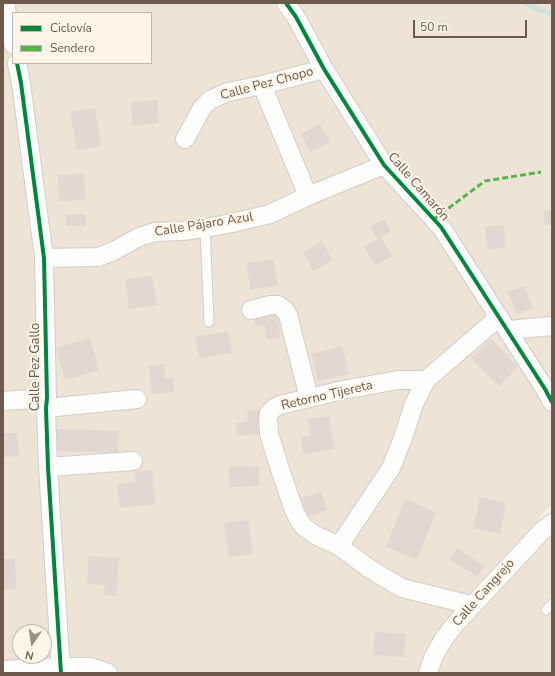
<!DOCTYPE html>
<html>
<head>
<meta charset="utf-8">
<style>
	body { margin:0 }
	#map { position:relative; width:555px; height:676px; overflow:hidden; background:#f4f0e8; font-family:"Nunito Sans",sans-serif }
	canvas { display:block }
	.frame { position:absolute; inset:0; border:4px solid #6e594c; pointer-events:none }
	.legend { position:absolute; left:12px; top:12px; width:140px; height:52px; box-sizing:border-box; background:#fdf5e9; border:1px solid #c4b7aa; margin:0; padding:5px 7px; list-style:none; font-size:12px; color:#6e594c }
	.legend li { display:flex; align-items:center; gap:8px; height:20px }
	.legend b { width:20px; border:1px solid #c4b7aa }
	.north { position:absolute; left:12px; top:624px; width:40px; height:40px; box-sizing:border-box; background:#fdf5e9; border:1px solid #c4b7aa; border-radius:50%; rotate:193deg; font-size:11px; font-weight:700; line-height:16px; text-align:center; color:#6e594c }
	.north::after { content:''; display:block; margin:auto; width:14px; height:18px; background:#9d8e83; clip-path:polygon(50% 0,100% 100%,50% 72%,0 100%) }
	.scale { position:absolute; left:413px; top:20px; width:114px; height:18px; box-sizing:border-box; border:2px solid #6e594c; border-top:0; padding-left:5px; font-size:12px; line-height:14px; white-space:nowrap; color:#6e594c; -webkit-text-stroke:3px #fdf5e9; paint-order:stroke }
</style>
</head>
<body>
<div id="map">
<canvas width="555" height="676"></canvas>
<div class="frame"></div>
<ul class="legend">
<li><b style="height:5px;background:#00873e"></b>Ciclovía</li>
<li><b style="height:5px;background:#59b447"></b>Sendero</li>
</ul>
<div class="north">N</div>
<div class="scale">50 m</div>
</div>
<script>
const c = document.querySelector('canvas').getContext('2d');
c.lineJoin = 'round';
function fillPath(path, color) { c.fillStyle = color; c.fill(path, 'evenodd'); }
const toPath = rows => new Path2D(rows.map(r => 'M' + r).join(''));
function stroke(path, color, width, dash) { c.strokeStyle = color; c.lineWidth = width; c.lineCap = dash ? 'butt' : 'round'; c.setLineDash(dash || []); c.stroke(path); }
function write(font, color, halo, rows, align = 'center') {
  c.font = font + ' "Nunito Sans",sans-serif'; c.lineWidth = 4; c.setLineDash([]); c.textBaseline = 'middle'; c.strokeStyle = halo; c.fillStyle = color; for (const [text, x, y, turn = 0] of rows) {
    c.save(); c.translate(x, y); c.rotate((+turn || 0) * Math.PI / 180); c.textAlign = isNaN(turn) ? turn : align; if (halo) c.strokeText(text, 0, 0); c.fillText(text, 0, 0); c.restore();
  }
}
const residential = toPath([
	[3,3,552,3,552,506,549,506,538,519,552,534,552,673,3,673],
	[13,13,151,13,151,63,13,63],
	[20,632,44,632,44,656,20,656]
]);
const stream = toPath([
	[526,3,534,8,552,14]
]);
const building = toPath([
	[157,100,159,123,133,126,131,102],
	[95,108,101,146,77,150,70,112],
	[320,124,330,142,310,152,301,134],
	[84,174,85,200,59,201,58,175],
	[552,210,552,224,545,225,543,212],
	[85,214,86,226,66,226,66,215],
	[384,219,391,231,381,237,392,256,375,266,364,247,377,239,370,227],
	[503,225,506,247,488,250,485,227],
	[322,241,332,260,313,271,303,252],
	[273,259,278,285,251,290,246,263],
	[152,276,157,305,129,309,125,279],
	[524,286,533,308,517,314,508,292],
	[278,314,280,339,266,339,265,325,254,326,254,315],
	[228,331,232,353,199,358,195,337],
	[90,338,99,370,65,380,56,348],
	[491,339,518,367,499,386,471,358],
	[342,346,349,374,318,381,311,354],
	[164,364,165,379,173,378,174,392,152,394,149,366],
	[260,410,261,434,237,436,236,423,248,422,247,411],
	[329,416,334,449,303,454,301,437,310,436,308,419],
	[57,429,119,431,118,453,56,451],
	[3,433,17,433,19,456,3,457],
	[259,466,259,486,229,487,229,467],
	[152,470,155,504,120,508,117,484,136,482,135,472],
	[321,492,327,510,307,517,302,498],
	[480,497,506,503,500,534,474,528],
	[405,499,436,512,417,559,386,547],
	[248,520,253,554,229,557,224,523],
	[457,548,485,566,478,577,449,559],
	[89,556,119,558,116,596,104,595,105,585,87,583],
	[3,559,15,559,16,589,3,589],
	[375,632,406,634,404,657,373,655]
]);
const lane = toPath([
	[205,228,209,322],
	[546,610,552,604]
]);
const street = toPath([
	[5,3,13,44],
	[286,3,296,17,324,69,384,165,441,227,545,389,552,402],
	[17,63,21,83,44,258,47,398,46,408,48,467,61,673],
	[262,85,308,196],
	[185,139,202,108,210,100,228,92,262,85,324,69],
	[44,258,98,257,114,251,139,237,155,232,182,231,205,228,232,223,270,214,308,196,384,165],
	[251,310,270,305,278,305,285,310,288,315,309,398],
	[508,330,552,326],
	[3,401,47,398],
	[46,408,137,399],
	[48,467,133,461],
	[339,546,315,535,304,527,299,520,294,510,280,469,269,434,268,420,269,413,274,408,280,405,343,390,398,380,426,380],
	[471,605,402,588,370,569,339,546,391,468,403,438,414,404,426,380,499,317],
	[3,670,61,667,91,667,108,673],
	[428,673,433,658,443,640,456,623,543,530,552,523]
]);
const quiet = toPath([
	[434,219,485,181,541,172]
]);
const cycleway = toPath([
	[286,3,296,17,324,69,384,165,441,227,545,389,552,402],
	[17,63,21,83,44,258,47,398,46,408,48,467,61,673]
]);
const streetNames = [
	["Calle Pez Chopo",267,84,-15],
	["Calle Camarón",418,187,49],
	["Calle Pájaro Azul",204,225,-9],
	["Calle Pez Gallo",36,367,-90],
	["Retorno Tijereta",327,396,-13],
	["Calle Cangrejo",484,593,-48]
];
fillPath(residential, '#ede3d6');
stroke(stream, '#cbe1e2', 4.5);
fillPath(building, '#e0d8d1');
stroke(lane, '#d3cdc6', 11);
stroke(street, '#d3cdc6', 20);
stroke(lane, '#fdfdfc', 9);
stroke(street, '#fdfdfc', 18);
stroke(quiet, '#59b447', 3, [6, 3]);
stroke(cycleway, '#00873e', 4);
write('13px', '#6e594c', '#fdf5e9', streetNames);
</script>
</body>
</html>
